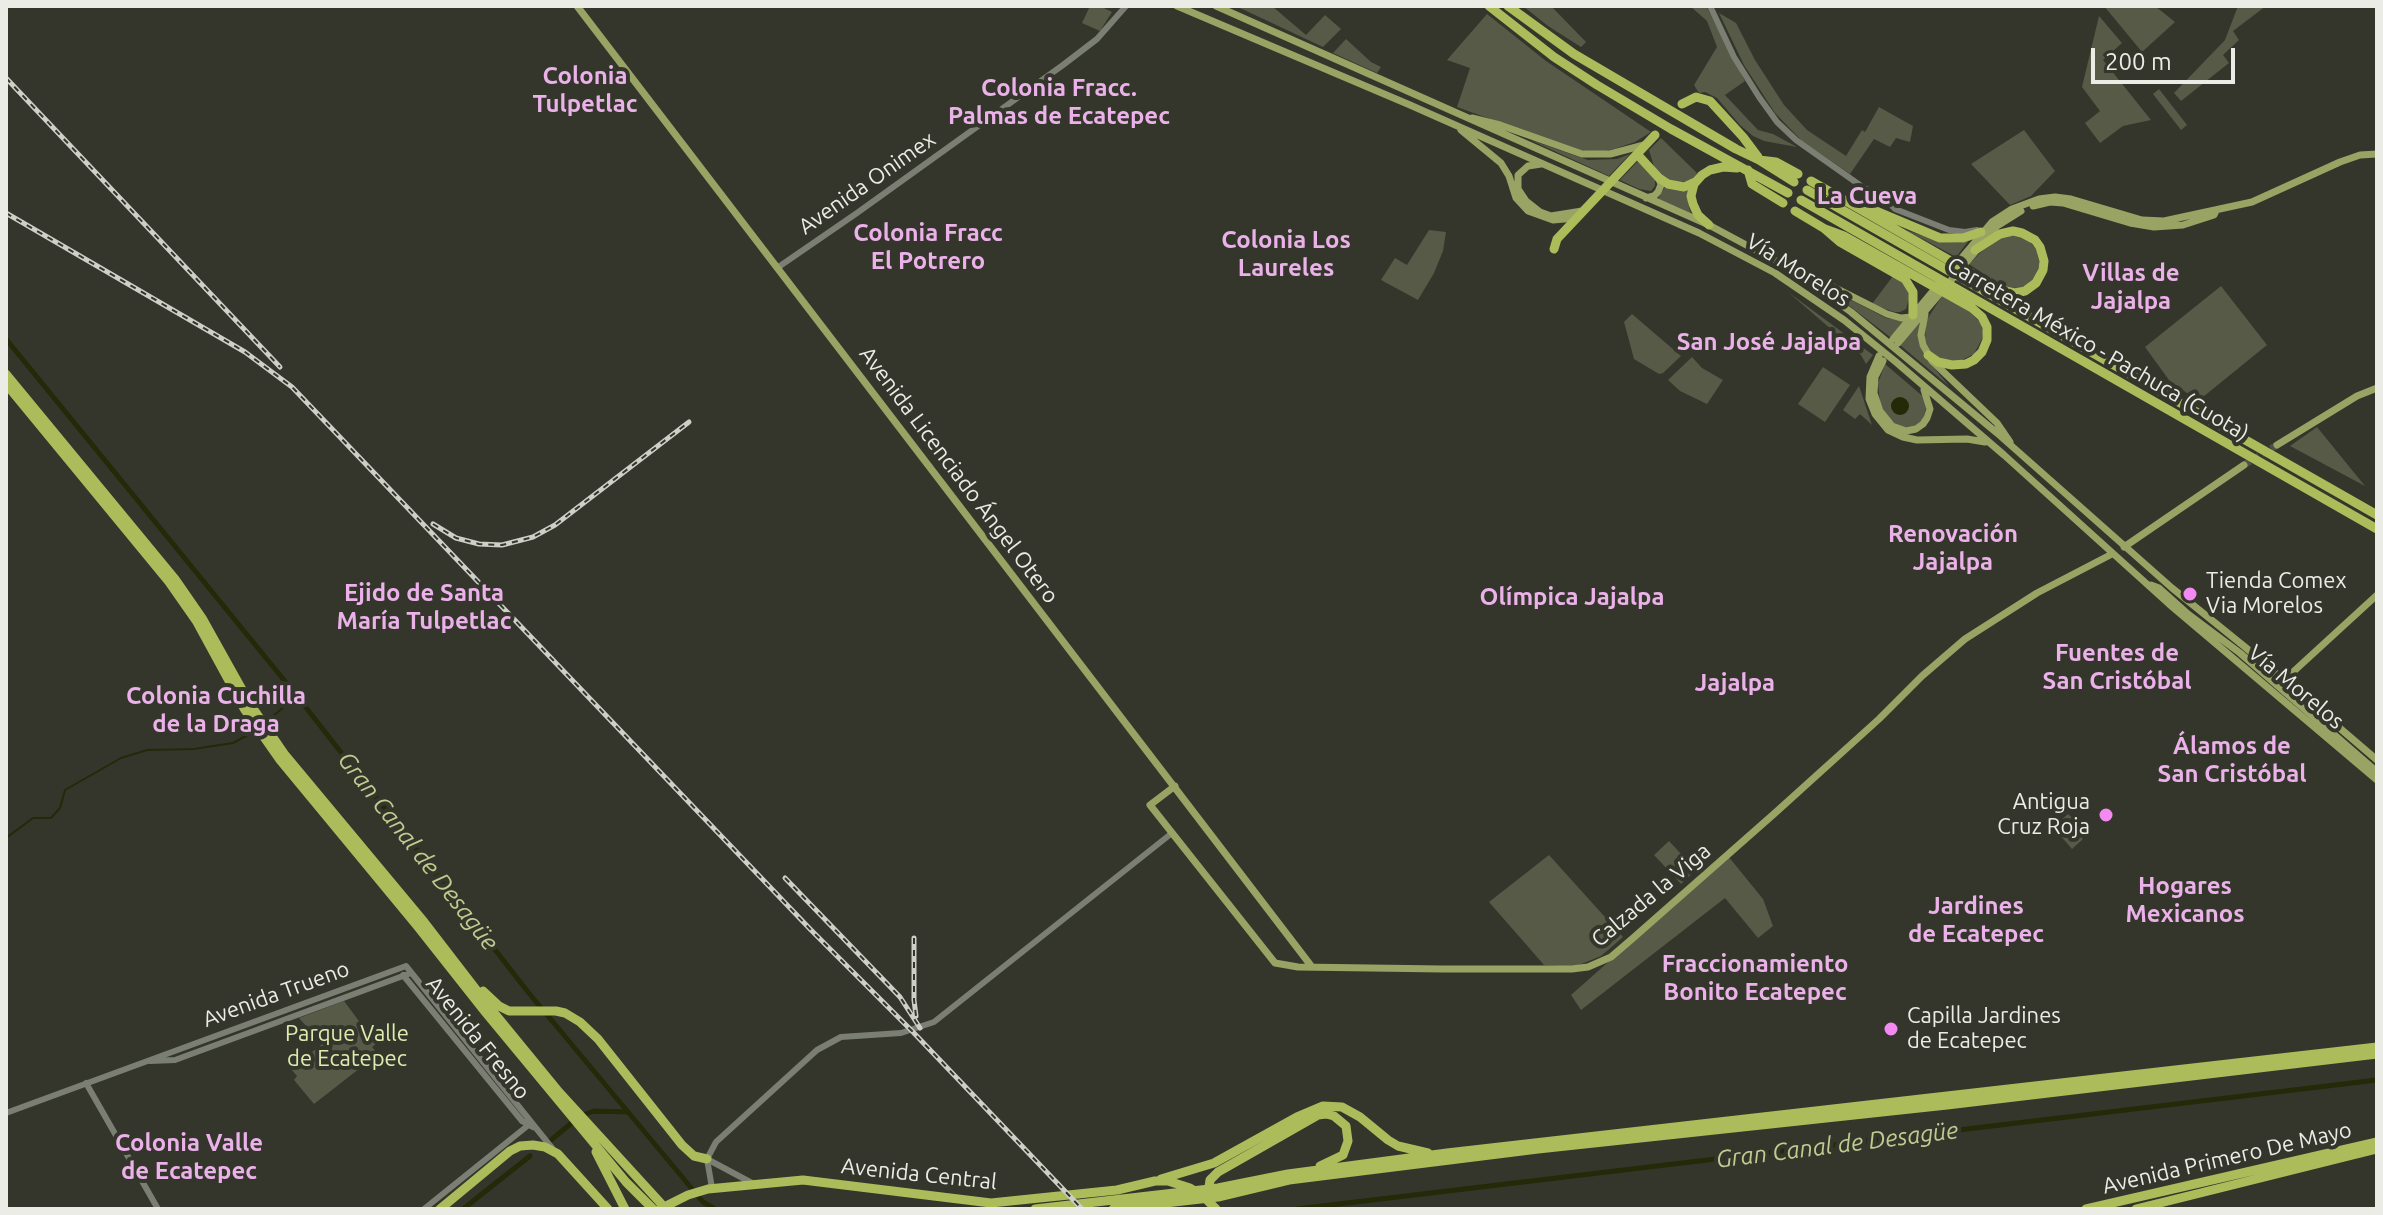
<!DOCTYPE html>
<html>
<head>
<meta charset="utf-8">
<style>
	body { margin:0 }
	#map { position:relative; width:2383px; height:1215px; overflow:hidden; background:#34362c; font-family:Ubuntu,sans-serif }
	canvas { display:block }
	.frame { position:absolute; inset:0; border:8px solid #eaece5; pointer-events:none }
	.scale { position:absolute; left:2091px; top:48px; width:144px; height:36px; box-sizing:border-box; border:4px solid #eaece5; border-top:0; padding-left:10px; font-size:24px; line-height:28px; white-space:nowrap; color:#eaece5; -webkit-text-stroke:6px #34362c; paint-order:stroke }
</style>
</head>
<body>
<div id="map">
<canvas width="2383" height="1215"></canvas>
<div class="frame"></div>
<div class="scale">200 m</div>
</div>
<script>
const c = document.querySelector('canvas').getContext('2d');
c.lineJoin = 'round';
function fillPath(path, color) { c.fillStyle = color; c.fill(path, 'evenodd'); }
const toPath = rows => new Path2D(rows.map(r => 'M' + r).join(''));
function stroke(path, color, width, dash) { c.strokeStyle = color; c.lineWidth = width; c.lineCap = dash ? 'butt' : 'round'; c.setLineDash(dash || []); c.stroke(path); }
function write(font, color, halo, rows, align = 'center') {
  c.font = font + ' Ubuntu,sans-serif'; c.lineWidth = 8; c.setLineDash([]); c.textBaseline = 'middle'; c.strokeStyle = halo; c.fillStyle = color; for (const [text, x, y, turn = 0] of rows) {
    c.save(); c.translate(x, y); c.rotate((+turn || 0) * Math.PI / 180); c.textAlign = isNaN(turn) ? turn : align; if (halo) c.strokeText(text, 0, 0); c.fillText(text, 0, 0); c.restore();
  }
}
const green = toPath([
	[1090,6,1100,6,1112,12,1100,31,1082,23],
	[1241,6,1272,6,1306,35,1325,15,1341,29,1323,47,1240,8],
	[1523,6,1551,6,1586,42,1581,47,1548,26],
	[1690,6,1706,6,1745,81,1725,95,1758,130,1773,134,1797,147,1764,141,1753,136,1740,125,1717,98,1705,92,1699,93,1694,85,1717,47,1707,21],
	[2104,6,2155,6,2175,22,2142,52],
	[2238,6,2266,6,2233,31,2239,40,2223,55,2229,63,2181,101,2174,93,2225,40],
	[1719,13,1736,23,1755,60,1784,105,1807,130,1846,156,1862,130,1865,132,1879,107,1913,126,1910,142,1896,138,1890,147,1874,139,1850,174,1801,140,1775,113,1744,65],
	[1487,14,1546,61,1651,132,1635,142,1614,149,1601,152,1586,151,1573,149,1457,107,1470,68,1447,60],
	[2099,16,2122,43,2103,60,2151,120,2123,126,2100,143,2085,123,2100,111,2082,87],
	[1346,39,1371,62,1381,67,1377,73,1333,53],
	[2159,89,2187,125,2181,130,2153,94],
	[2024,130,2055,171,2031,196,2010,205,1971,164],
	[1661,138,1697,173,1692,181,1672,183,1655,170,1649,150],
	[1530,140,1588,160,1617,159,1630,154,1609,176],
	[1638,161,1655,180,1655,186,1651,191,1639,189,1620,180],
	[1665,187,1689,190,1688,204,1691,213,1658,199],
	[1429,230,1446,232,1443,251,1434,273,1418,300,1381,280,1395,258,1407,265],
	[1906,230,1941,242,1961,243,1970,239,1956,257],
	[2004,235,2022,237,2030,242,2036,249,2040,265,2033,281,2027,285,2018,288,2003,287,1969,264,1983,250],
	[1805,276,1886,318,1905,321,1890,337,1838,297],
	[1893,276,1902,282,1910,295,1906,309,1900,312,1894,312,1872,304],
	[2221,286,2267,345,2198,401,2169,380,2145,347],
	[1788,292,1873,355,1866,364,1861,355],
	[1942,296,1970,312,1981,323,1983,331,1982,339,1974,354,1958,362,1940,360,1928,350,1925,340,1926,321],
	[1632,314,1681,356,1663,373,1659,374,1634,359,1624,322],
	[1919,322,1919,344,1925,357,1949,386,1900,345],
	[1692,357,1702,368,1723,380,1707,404,1680,391,1668,380],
	[1885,364,1926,399,1927,405,1923,419,1918,425,1911,428,1897,426,1891,422,1880,404,1878,383],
	[1823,367,1850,385,1825,422,1798,404],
	[1859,386,1872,425,1860,414,1855,419,1843,410],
	[2317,427,2365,486,2290,446],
	[2068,814,2085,829,2082,840,2072,849,2053,827],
	[1669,841,1696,870,1681,884,1654,855],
	[1549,855,1623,937,1601,956,1574,967,1544,965,1489,902],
	[1728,856,1763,899,1773,926,1758,938,1725,898,1581,1010,1571,995],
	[344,1001,376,1044,372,1047,378,1054,314,1104,294,1080,297,1076,291,1069,322,1044,299,1018]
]);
const water = toPath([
	'1891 406a9 9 0 1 1 18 0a9 9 0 1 1-18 0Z'
]);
const stream = toPath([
	[266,722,297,696],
	[6,838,33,818,51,818,60,808,65,790,121,758,147,750,194,749,233,743,255,731]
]);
const canal = toPath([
	[6,339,297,696,528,992,703,1202,715,1209],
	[551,1140,580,1116,594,1111,628,1112],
	[463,1209,530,1156],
	[1297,1209,2377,1080]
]);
const majorTunnel = toPath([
	[2244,465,2277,445]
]);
const minor = toPath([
	[1710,6,1734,57,1759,97,1777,122,1796,140,1864,188,1885,199,1895,209,1949,230,1965,232,1977,230],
	[777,268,857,213,1063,65,1097,39,1126,6],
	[403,975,522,1121,533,1127],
	[150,1061,175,1060,411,973],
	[86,1083,158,1209],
	[6,1113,406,966,552,1148],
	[707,1159,752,1183],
	[712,1188,707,1159,716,1142,817,1050,841,1037,901,1033,934,1022,1172,833],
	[424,1209,531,1123]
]);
const major = toPath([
	[577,6,1312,967],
	[1177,6,1410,105,1699,233,1775,273,1844,320,1896,362,2004,455,2169,604,2377,780],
	[1216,6,1709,225,1791,269,1851,312,1997,433,2172,588,2245,647,2377,760],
	[1472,118,1500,125,1582,154,1610,154,1644,145],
	[1461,130,1501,163,1509,176,1516,198,1528,211,1553,220,1576,218],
	[1541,164,1528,166,1518,175,1518,189,1526,201,1540,212,1551,216,1582,211],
	[1646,198,1654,196,1658,192,1661,185,1659,178],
	[2033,206,2050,202,2063,203,2130,223,2154,227,2183,225,2214,215,2216,211],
	[1794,267,1887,314,1901,318,1912,317],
	[1954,267,1992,222,2012,209,2039,199,2055,197,2071,199,2142,220,2164,221,2252,202,2340,162,2360,155,2377,154],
	[1925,314,1921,335,1923,345,1932,361,1997,423,2010,442],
	[1893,339,1938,285],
	[1898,343,1997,226,2021,211],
	[1879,356,1870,377,1869,399,1875,414,1888,430,1903,437,1917,440,1967,439,1985,442],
	[1883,361,1875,377,1874,393,1880,411,1892,426,1906,431,1916,429,1923,424,1927,418,1930,409,1924,390],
	[2277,445,2357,396,2377,388],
	[2124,547,2244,465],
	[2151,585,2159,588,2188,614,2240,653,2377,772],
	[2281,683,2377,595],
	[1175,786,1150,805,1275,963,1298,967,1443,969,1572,969,1588,967,1611,957,1632,939,1775,813,1879,719,1922,676,1965,639,2037,593,2112,554]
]);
const highway = toPath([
	[1489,6,1554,57,1597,85,1671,129,1788,193],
	[1508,6,1574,54,1736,149,1759,160,1794,182],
	[1682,104,1696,97,1710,101,1743,137,1758,157],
	[1637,154,1659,178,1668,184,1684,187,1695,182],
	[1759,160,1776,162,1798,174],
	[1748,170,1752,184,1783,203],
	[1811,181,2001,290,2015,293,2025,291,2036,283,2043,270,2044,261,2040,247,2035,240,2022,233,2013,231,2000,234,1975,250],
	[1807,190,2377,515],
	[1801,200,2377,529],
	[1871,209,1940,238,1963,238,1981,232],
	[1795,211,1825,229,1840,242,1905,279,1913,292,1913,315],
	[1709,225,1698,215,1693,204,1691,196,1694,184,1702,175,1710,170,1723,167,1737,168],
	[1825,229,1844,236,1972,308,1982,317,1987,327,1987,340,1982,352,1974,360,1966,364,1952,365,1938,362,1928,355],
	[1554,249,1557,239,1655,135],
	[6,374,175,579,202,618,250,704,285,755,424,922,491,1009,559,1092,666,1209],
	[6,384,169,582,197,622,245,710,280,760,418,927,486,1013,626,1182,653,1209],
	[483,991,499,1006,509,1011,556,1011,565,1013,580,1022,598,1039,682,1145,694,1156,707,1159],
	[596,1152,625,1209],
	[1161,1179,1214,1163,1297,1117,1323,1106,1342,1107,1360,1117,1388,1140,1398,1146,1428,1153],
	[1208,1194,1210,1180,1218,1172,1318,1115,1326,1114,1334,1116,1346,1126,1348,1141,1343,1155,1320,1166],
	[440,1209,510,1151,520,1146,533,1145,545,1147,558,1154,608,1209],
	[660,1209,688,1195,708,1189,803,1180,991,1203,1117,1190,1155,1181,1168,1181,1190,1188,1203,1196,1216,1209],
	[1035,1209,1218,1188,1288,1174,1447,1153,2377,1047],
	[1113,1209,1218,1197,1289,1180,1538,1149,1947,1105,2377,1054],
	[2086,1209,2377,1142],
	[2136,1209,2377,1149]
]);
const rail = toPath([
	[6,78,280,367],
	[6,213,245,352,292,387,811,930,912,1031,1082,1209],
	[433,524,456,538,479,544,502,545,533,537,555,525,689,422],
	[785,878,900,997,920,1028],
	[914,938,914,1000,916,1016]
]);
const markers = [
	[2190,594,8,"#f38af2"],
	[2106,815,8,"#f38af2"],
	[1891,1029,8,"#f38af2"]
];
const streetNames = [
	["Avenida Onimex",867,183,-35],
	["Vía Morelos",1798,270,32],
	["Carretera México - Pachuca (Cuota)",2098,349,30],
	["Avenida Licenciado Ángel Otero",959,475,53],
	["Vía Morelos",2296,687,40],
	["Calzada la Viga",1651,895,-40],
	["Avenida Trueno",276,994,-20],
	["Avenida Fresno",478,1038,51],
	["Avenida Primero De Mayo",2227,1158,-13],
	["Avenida Central",919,1174,6]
];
const poiNames = [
	["Tienda Comex",2206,581],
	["Via Morelos",2206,606],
	["Antigua",2090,802,"right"],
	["Cruz Roja",2090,827,"right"],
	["Capilla Jardines",1907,1016],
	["de Ecatepec",1907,1041]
];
const parkNames = [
	["Parque Valle",347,1034],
	["de Ecatepec",347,1059]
];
const neighbourhoodNames = [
	["Colonia",585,76],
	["Tulpetlac",585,104],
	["Colonia Fracc.",1059,88],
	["Palmas de Ecatepec",1059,116],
	["La Cueva",1867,196],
	["Colonia Fracc",928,233],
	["El Potrero",928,261],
	["Colonia Los",1286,240],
	["Laureles",1286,268],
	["Villas de",2131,273],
	["Jajalpa",2131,301],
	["San José Jajalpa",1769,342],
	["Renovación",1953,534],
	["Jajalpa",1953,562],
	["Ejido de Santa",424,593],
	["María Tulpetlac",424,621],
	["Olímpica Jajalpa",1572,597],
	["Fuentes de",2117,653],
	["San Cristóbal",2117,681],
	["Jajalpa",1735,683],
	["Colonia Cuchilla",216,696],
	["de la Draga",216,724],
	["Álamos de",2232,746],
	["San Cristóbal",2232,774],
	["Hogares",2185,886],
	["Mexicanos",2185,914],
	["Jardines",1976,906],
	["de Ecatepec",1976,934],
	["Fraccionamiento",1755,964],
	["Bonito Ecatepec",1755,992],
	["Colonia Valle",189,1143],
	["de Ecatepec",189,1171]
];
const waterNames = [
	["Gran Canal de Desagüe",418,851,52],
	["Gran Canal de Desagüe",1837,1145,-7]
];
fillPath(green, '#565a47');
fillPath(water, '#242908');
stroke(stream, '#242908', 2);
stroke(canal, '#242908', 5);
stroke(majorTunnel, '#4f5148', 7, [7, 3.5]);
stroke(minor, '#7b7e72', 6);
stroke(major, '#98a364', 7);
stroke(highway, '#acbc5b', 9);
stroke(rail, '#ced0c8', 5);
stroke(rail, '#34362c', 2, [6]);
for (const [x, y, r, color] of markers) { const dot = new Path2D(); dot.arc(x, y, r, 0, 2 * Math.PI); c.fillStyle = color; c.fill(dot); stroke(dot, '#34362c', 3); }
write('22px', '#eaece5', '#34362c', streetNames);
write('22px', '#eaece5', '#34362c', poiNames, 'left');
write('22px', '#dfecaf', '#34362c', parkNames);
write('bold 24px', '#ebb1e9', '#34362c', neighbourhoodNames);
write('italic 24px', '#bfcb8f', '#34362c', waterNames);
</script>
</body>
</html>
